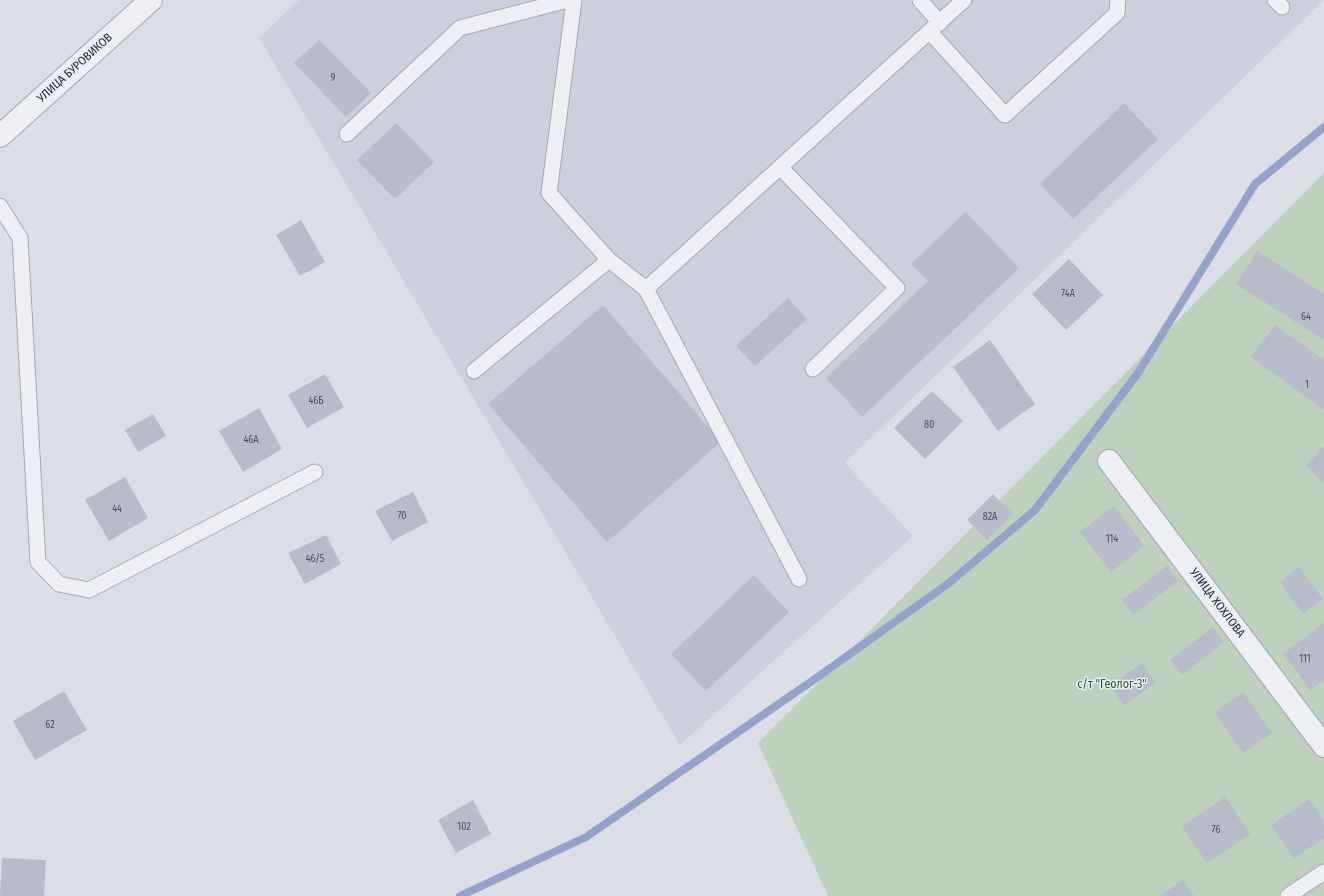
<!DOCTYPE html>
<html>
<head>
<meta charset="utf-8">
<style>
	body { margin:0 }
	canvas { display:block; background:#dbdee7 }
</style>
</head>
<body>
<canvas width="1324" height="896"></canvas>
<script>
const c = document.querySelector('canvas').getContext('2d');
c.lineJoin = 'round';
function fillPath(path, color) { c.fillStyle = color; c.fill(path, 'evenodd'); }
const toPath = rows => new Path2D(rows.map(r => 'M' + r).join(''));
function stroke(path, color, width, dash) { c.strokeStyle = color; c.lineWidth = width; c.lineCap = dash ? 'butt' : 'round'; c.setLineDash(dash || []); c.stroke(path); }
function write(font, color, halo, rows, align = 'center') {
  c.font = font + ' "Fira Sans Condensed",sans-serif'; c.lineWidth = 3; c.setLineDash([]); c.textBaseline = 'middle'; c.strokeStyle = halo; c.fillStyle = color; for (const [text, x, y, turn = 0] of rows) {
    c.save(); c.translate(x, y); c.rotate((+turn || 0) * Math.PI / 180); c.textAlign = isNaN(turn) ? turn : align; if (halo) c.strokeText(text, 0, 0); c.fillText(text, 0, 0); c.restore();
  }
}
const built = toPath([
	[299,0,1324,0,845,463,913,536,680,745,259,38]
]);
const green = toPath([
	[1324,173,1324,896,828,896,758,743]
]);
const stream = toPath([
	[460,896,586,837,815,679,949,583,1035,510,1138,373,1255,184,1324,127]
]);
const building = toPath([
	[319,40,371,93,346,117,294,63],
	[1124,103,1158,139,1073,219,1040,184],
	[396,123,434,162,395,199,357,160],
	[966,212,1019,268,862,417,826,378,928,281,911,264],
	[301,220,325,262,300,276,276,235],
	[1257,251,1324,294,1324,340,1236,284],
	[1069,259,1103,295,1066,330,1032,294],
	[788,298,807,319,755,366,736,346],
	[603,305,721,442,607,542,488,404],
	[1275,325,1324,360,1324,410,1251,357],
	[990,340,1035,404,998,431,953,367],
	[325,374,344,407,307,428,288,395],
	[932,391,963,421,925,459,894,428],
	[259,408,282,449,243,472,219,431],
	[153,414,166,436,138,452,125,430],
	[1324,446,1324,483,1306,466],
	[125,477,148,518,109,541,85,500],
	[413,492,428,522,392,541,375,511],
	[993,494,1013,514,987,540,967,520],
	[1114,506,1144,546,1111,572,1080,532],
	[326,535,341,564,305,584,288,553],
	[1167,566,1178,581,1133,615,1122,600],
	[1299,567,1323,599,1303,614,1280,582],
	[754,575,789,612,706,691,671,654],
	[1324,623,1324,680,1310,690,1283,654],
	[1213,627,1224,642,1182,675,1170,660],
	[1142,663,1156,683,1124,705,1110,685],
	[64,691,87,730,35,760,13,721],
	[1243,692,1272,733,1243,753,1215,712],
	[1225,797,1250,834,1207,863,1182,826],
	[1309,799,1324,820,1324,838,1294,858,1271,825],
	[473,800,491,834,456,853,438,820],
	[2,858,46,860,44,896,0,896],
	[1183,880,1194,896,1160,896]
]);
const lane = toPath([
	[574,0,549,193,609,260,646,289],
	[920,0,940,23],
	[1275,0,1282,7],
	[930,32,1005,115,1117,13,1118,0],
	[347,134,460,28,568,0],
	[781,168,897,288,813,369],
	[0,206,20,238,38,562,59,584,89,590,315,472],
	[474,371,609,260],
	[799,579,646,289,964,0],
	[1288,896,1324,872]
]);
const street = toPath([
	[0,136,151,0],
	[1109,461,1324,746]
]);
const numberNames = [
	["9",333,78],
	["74А",1068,294],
	["64",1306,317],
	["1",1307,385],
	["46Б",316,401],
	["80",929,425],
	["46А",251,440],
	["44",117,509],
	["70",402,516],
	["82А",990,517],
	["114",1112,539],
	["46/5",315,559],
	["111",1305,659],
	["62",50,725],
	["102",464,827],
	["76",1216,830]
];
const streetNames = [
	["УЛИЦА БУРОВИКОВ",75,68,-42],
	["УЛИЦА ХОХЛОВА",1217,603,53]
];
const parkNames = [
	["с/т \"Геолог-3\"",1112,685]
];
fillPath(built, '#cdd0dc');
fillPath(green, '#bdd1bc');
stroke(stream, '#94a3ca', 8);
fillPath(building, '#b8bcca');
stroke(lane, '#a4a8b4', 17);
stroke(street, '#a4a8b4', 24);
stroke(lane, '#eeeff5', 15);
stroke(street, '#eeeff5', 22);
write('10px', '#4a4e61', null, numberNames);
write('12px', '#25293e', '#ebedf5', streetNames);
write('12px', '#315a31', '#ebedf5', parkNames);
</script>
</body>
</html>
